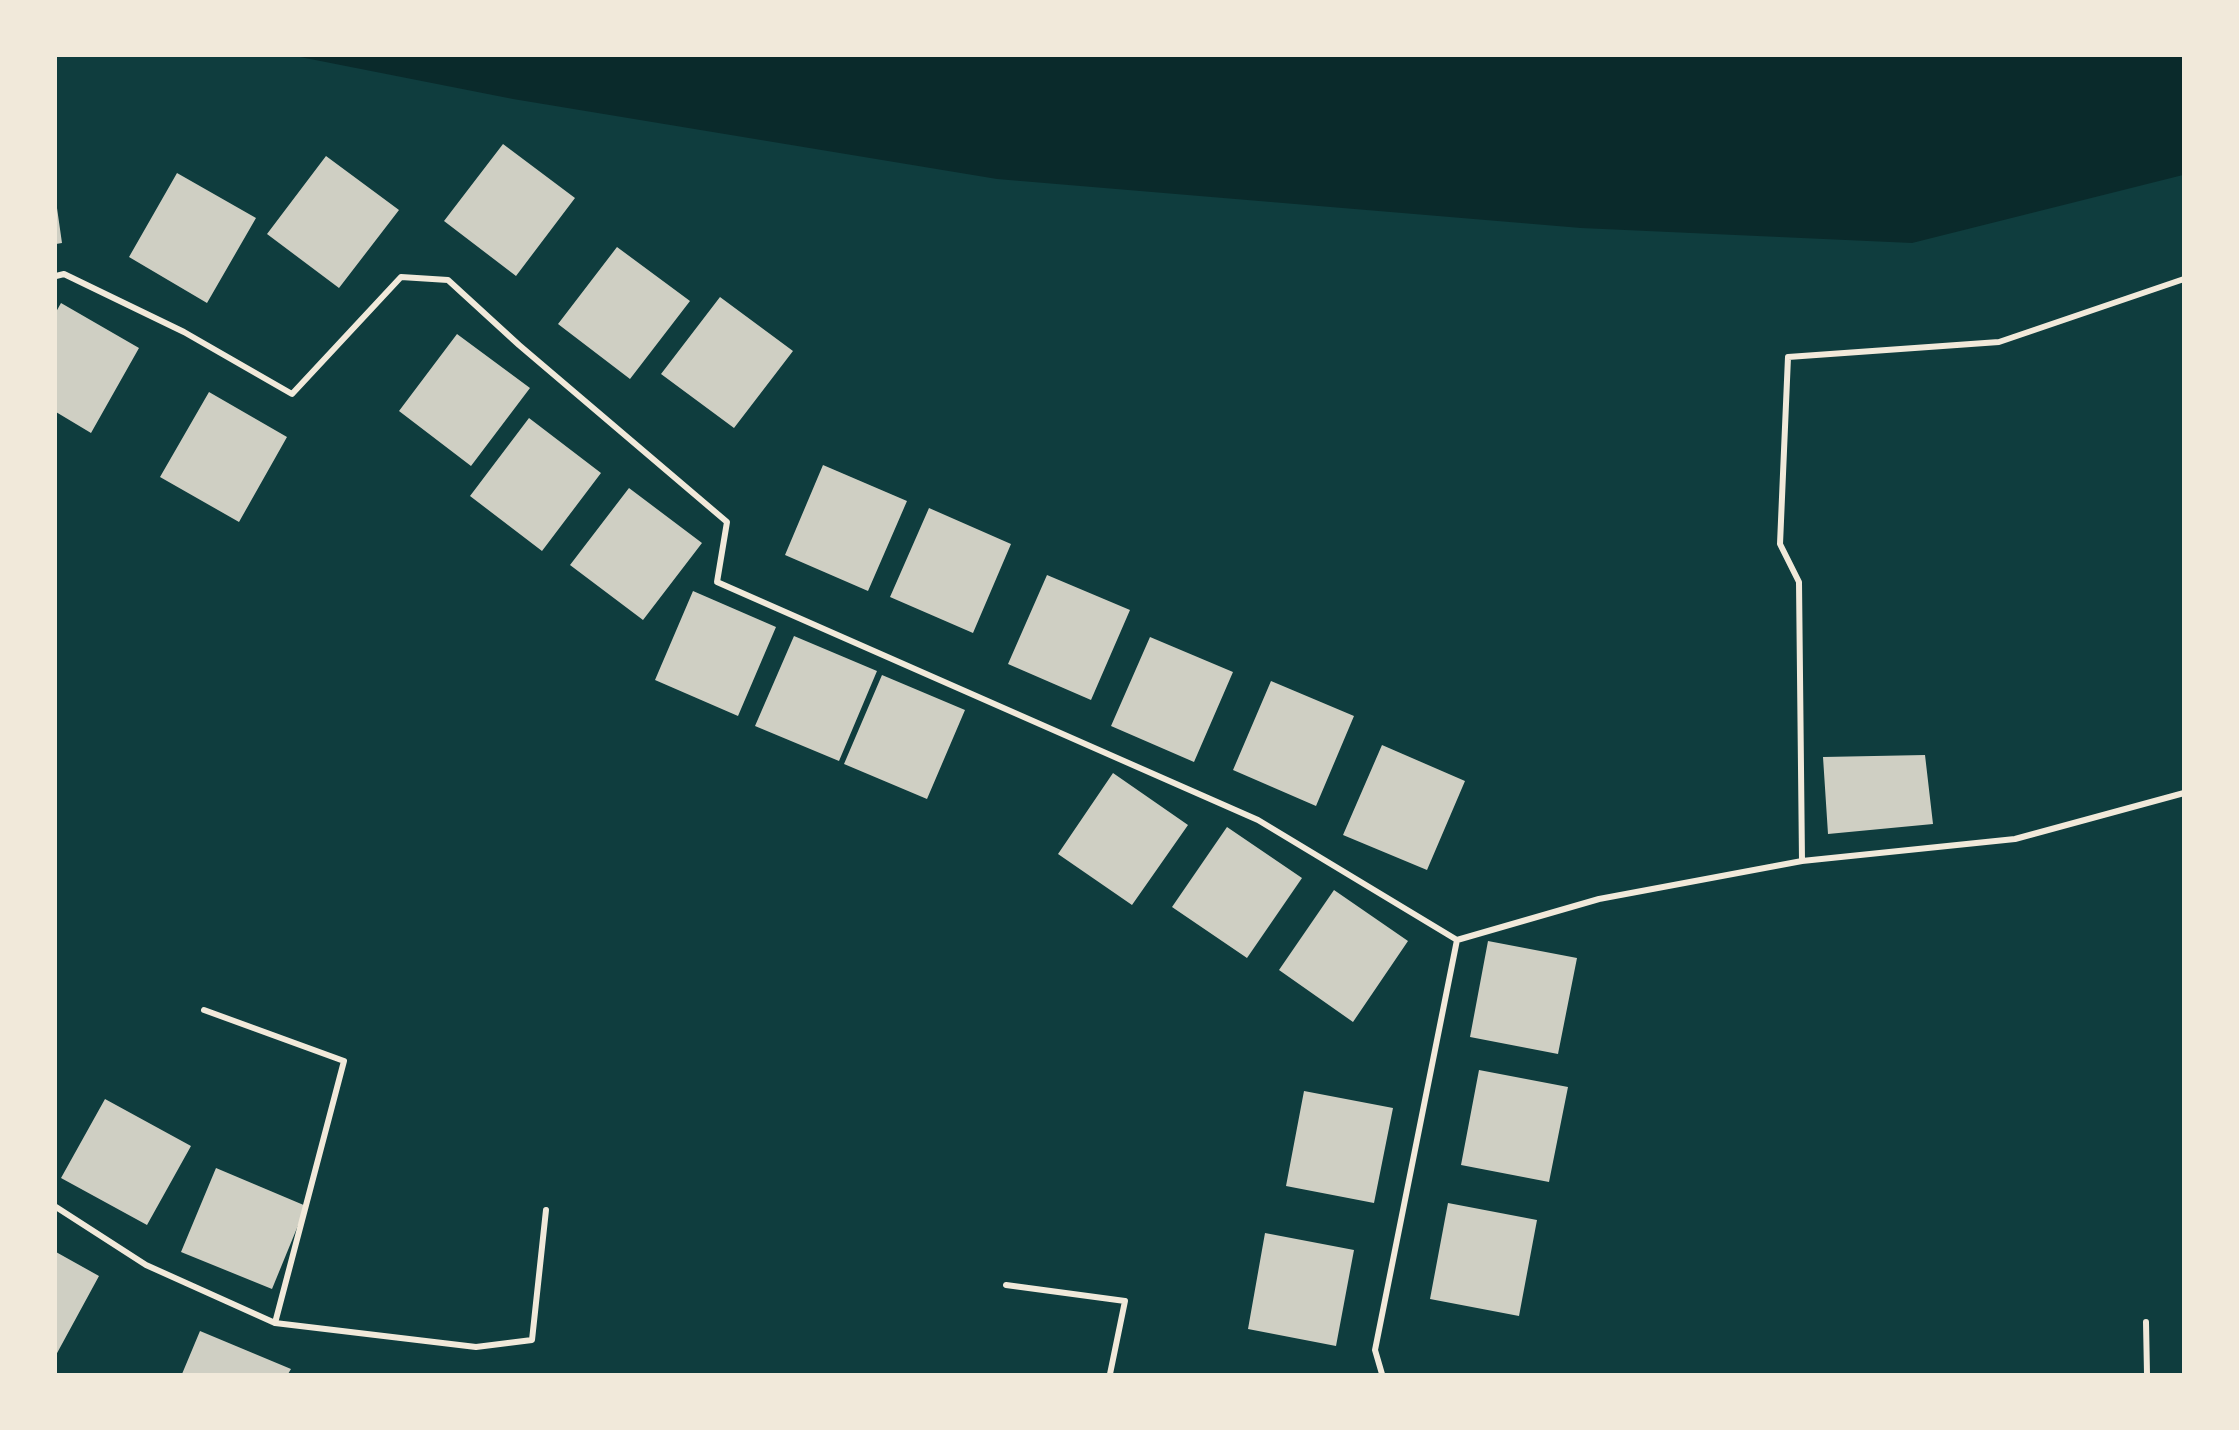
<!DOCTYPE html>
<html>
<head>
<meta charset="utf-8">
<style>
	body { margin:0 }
	#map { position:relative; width:2239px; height:1430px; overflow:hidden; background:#0f3d3e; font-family:"DejaVu Sans",sans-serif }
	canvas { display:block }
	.frame { position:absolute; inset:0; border:57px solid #f1e9da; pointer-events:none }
</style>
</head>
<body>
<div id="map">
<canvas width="2239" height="1430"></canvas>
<div class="frame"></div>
</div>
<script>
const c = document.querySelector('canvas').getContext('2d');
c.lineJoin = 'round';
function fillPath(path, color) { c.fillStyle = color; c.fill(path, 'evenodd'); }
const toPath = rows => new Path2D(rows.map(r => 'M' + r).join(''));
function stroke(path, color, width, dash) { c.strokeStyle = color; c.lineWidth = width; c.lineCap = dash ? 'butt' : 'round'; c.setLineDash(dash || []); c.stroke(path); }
const water = toPath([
	[295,56,2183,56,2183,175,1912,243,1581,228,997,179,513,99]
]);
const building = toPath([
	[503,144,575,198,516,276,444,221],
	[326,156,399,210,339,288,267,234],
	[177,173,256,218,207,303,129,257],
	[56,201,62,243,56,244],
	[617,247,690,301,630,379,558,324],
	[720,297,793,351,734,428,661,374],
	[61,303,139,348,91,433,56,412,56,312],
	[457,334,530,388,471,466,399,411],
	[209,392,287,437,239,522,160,477],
	[529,418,601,473,542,551,470,496],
	[823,465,907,501,868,591,785,555],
	[629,488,702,543,643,620,570,565],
	[929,508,1011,544,973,633,890,597],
	[1047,575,1130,610,1091,700,1008,664],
	[693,591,776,627,738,716,655,680],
	[794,636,877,671,839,761,755,726],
	[1150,637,1233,672,1194,762,1111,726],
	[882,675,965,710,927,799,844,764],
	[1271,681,1354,716,1316,806,1233,770],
	[1382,745,1465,781,1427,870,1343,835],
	[1925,755,1933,824,1828,834,1823,757],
	[1113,773,1188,825,1132,905,1058,854],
	[1227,827,1302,878,1247,958,1172,907],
	[1334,890,1408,941,1353,1022,1279,970],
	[1488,941,1577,958,1558,1054,1470,1037],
	[1479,1070,1568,1087,1549,1182,1461,1165],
	[1304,1091,1393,1108,1374,1203,1286,1186],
	[105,1099,191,1146,147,1225,61,1178],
	[216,1168,306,1206,272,1289,181,1252],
	[1448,1203,1537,1220,1519,1316,1430,1299],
	[1265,1233,1354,1250,1336,1346,1248,1329],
	[56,1252,99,1276,56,1355],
	[200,1331,291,1369,288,1374,182,1374]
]);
const minor = toPath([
	[56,276,64,274,184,332,292,394,401,277,448,280,519,345,727,522,717,582,1258,820,1457,940,1599,899,1802,861,2015,839,2184,793],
	[1802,861,1799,582,1780,544,1788,357,1999,342,2184,279],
	[204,1010,344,1061,275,1323],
	[56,1207,146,1265,275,1323,476,1347,532,1340,546,1210],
	[1006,1285,1125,1301,1110,1374],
	[2146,1322,2147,1374],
	[1382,1374,1375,1350,1457,940]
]);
fillPath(water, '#0a2a2b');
fillPath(building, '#cfcfc3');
stroke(minor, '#f1e9da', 6);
</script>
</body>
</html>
